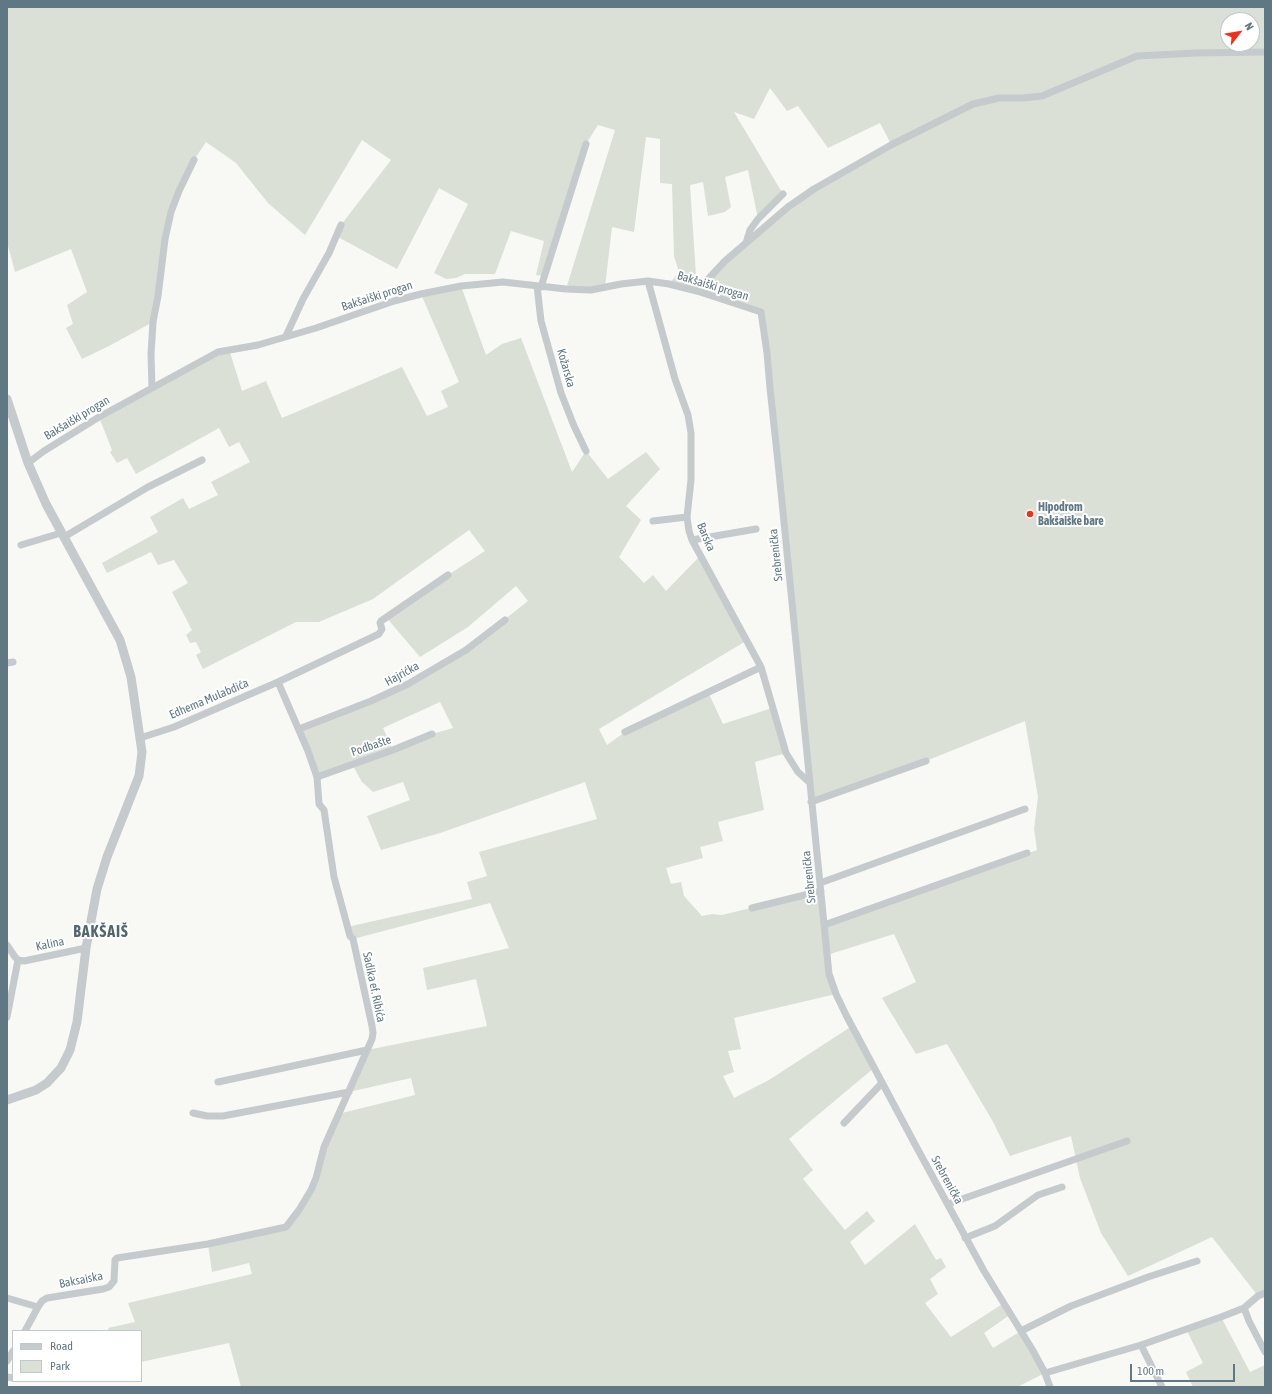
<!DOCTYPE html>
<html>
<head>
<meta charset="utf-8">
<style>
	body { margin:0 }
	#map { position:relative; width:1272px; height:1394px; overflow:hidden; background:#f8f8f5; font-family:"Asap Condensed",sans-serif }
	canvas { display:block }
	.frame { position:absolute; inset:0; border:8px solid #607883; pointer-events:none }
	.legend { position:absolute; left:12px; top:1330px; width:130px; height:52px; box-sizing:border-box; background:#fff; border:1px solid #bfc9cd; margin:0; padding:5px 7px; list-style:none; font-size:12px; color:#607883 }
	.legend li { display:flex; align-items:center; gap:8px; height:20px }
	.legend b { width:20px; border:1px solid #bfc9cd }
	.north { position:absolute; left:1220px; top:12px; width:40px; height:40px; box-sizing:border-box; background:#fff; border:1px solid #bfc9cd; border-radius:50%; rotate:59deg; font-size:11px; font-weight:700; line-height:16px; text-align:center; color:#607883 }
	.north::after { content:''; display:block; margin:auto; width:14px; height:18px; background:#f42e18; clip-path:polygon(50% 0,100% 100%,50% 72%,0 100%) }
	.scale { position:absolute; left:1130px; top:1364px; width:105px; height:18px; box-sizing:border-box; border:2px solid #607883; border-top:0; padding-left:5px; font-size:12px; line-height:14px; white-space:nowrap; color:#607883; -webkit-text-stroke:3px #fff; paint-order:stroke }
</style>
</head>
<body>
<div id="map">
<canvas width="1272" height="1394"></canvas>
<div class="frame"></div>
<ul class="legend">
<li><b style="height:5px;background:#c5cacd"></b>Road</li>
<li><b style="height:11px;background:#dae0d5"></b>Park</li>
</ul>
<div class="north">N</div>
<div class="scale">100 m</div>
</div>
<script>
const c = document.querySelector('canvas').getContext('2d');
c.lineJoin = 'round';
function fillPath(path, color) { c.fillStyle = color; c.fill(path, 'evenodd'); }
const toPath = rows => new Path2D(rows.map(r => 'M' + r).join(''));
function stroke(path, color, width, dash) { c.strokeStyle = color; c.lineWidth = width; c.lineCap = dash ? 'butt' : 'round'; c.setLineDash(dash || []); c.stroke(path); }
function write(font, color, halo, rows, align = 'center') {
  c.font = font + ' "Asap Condensed",sans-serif'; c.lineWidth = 4; c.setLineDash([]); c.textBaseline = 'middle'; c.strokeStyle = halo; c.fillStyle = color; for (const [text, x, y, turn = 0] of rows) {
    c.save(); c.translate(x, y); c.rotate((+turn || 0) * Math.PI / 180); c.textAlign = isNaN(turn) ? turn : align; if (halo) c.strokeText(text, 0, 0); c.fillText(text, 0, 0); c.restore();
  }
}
const green = toPath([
	[7,7,1265,7,1265,1293,1258,1296,1212,1237,1128,1276,1101,1233,1080,1178,1071,1136,1010,1156,992,1120,947,1044,916,1054,882,998,916,982,894,934,827,955,836,994,734,1018,741,1049,728,1051,734,1072,723,1076,734,1098,769,1080,852,1026,874,1068,789,1139,813,1170,803,1179,845,1230,867,1211,875,1221,850,1242,865,1265,915,1224,936,1260,941,1258,946,1267,930,1279,938,1294,925,1303,951,1337,1004,1303,1011,1314,984,1333,993,1348,1021,1331,1045,1373,1017,1387,241,1387,229,1343,141,1362,141,1331,109,1331,108,1328,135,1322,128,1303,252,1274,249,1263,212,1272,208,1244,286,1227,311,1190,338,1114,415,1095,411,1078,349,1092,367,1050,487,1026,476,979,427,990,423,968,509,948,490,903,353,939,347,927,472,899,467,882,487,876,479,852,597,819,585,782,440,833,381,850,367,816,410,800,403,782,373,792,362,782,352,764,317,777,299,729,371,701,466,650,528,601,516,586,468,627,420,657,386,617,448,575,485,551,469,530,373,599,319,622,296,622,203,669,196,655,201,652,196,642,190,643,186,635,192,630,172,592,188,583,174,560,158,565,151,552,107,573,102,563,158,532,150,517,183,498,189,509,218,495,211,482,250,462,239,442,229,447,219,428,136,474,127,458,117,463,110,452,112,450,99,417,229,349,242,391,266,381,282,418,402,367,427,416,448,407,441,391,459,382,421,294,461,286,486,355,502,344,521,338,572,472,586,451,608,479,646,452,660,469,626,506,641,520,619,557,644,583,653,575,666,591,701,555,746,641,599,729,607,745,625,732,708,692,723,724,772,708,786,753,755,762,764,810,718,822,723,841,700,847,703,858,666,868,671,884,681,882,684,896,702,916,712,914,722,915,821,891,824,925,1037,850,1034,829,1038,797,1025,721,926,761,811,802,761,312,669,284,679,272,674,256,672,184,660,183,660,139,646,137,634,232,612,227,605,287,566,289,615,130,598,125,586,144,544,276,536,275,544,241,511,231,495,274,465,274,456,278,446,279,434,273,468,204,439,188,397,269,336,236,341,225,391,160,362,140,305,235,268,203,236,163,206,142,194,160,171,212,153,322,109,346,82,359,66,328,73,324,67,305,87,292,71,249,15,272,7,242],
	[1228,20,1252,20,1252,44,1228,44],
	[770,88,787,111,798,106,828,148,880,123,891,144,788,207,697,291,690,185,703,182,708,216,725,212,731,207,725,177,748,170,758,219,783,194,734,112,754,119],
	[440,702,453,728,432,734,393,750,383,728],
	[1221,1317,1250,1372,1265,1365,1265,1387,1193,1387,1186,1372,1203,1363,1186,1329]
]);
const minor = toPath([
	[746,243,750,230,758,219,783,194],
	[648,281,675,379,688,415,691,433,691,480,687,517,689,531,692,540,761,667,786,753,798,772,809,782],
	[537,286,541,321,561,393,574,426,586,451],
	[541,287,586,144],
	[697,291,725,261,788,207,814,189,891,145,973,104,999,98,1023,98,1042,96,1137,56,1196,53,1265,52],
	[286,336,303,299,329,253,341,225],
	[152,388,151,354,153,322,158,296,165,239,171,212,179,191,194,160],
	[28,463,44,451,99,417,218,352,258,345,316,328,394,301,421,294,461,286,503,282,566,289,591,290,621,284,648,281,669,284,697,291,761,312,767,353,770,388,779,472,829,974,836,994,846,1015,917,1148,984,1271,1032,1349,1045,1373,1050,1387],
	[653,521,687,517],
	[64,537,148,487,202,460],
	[692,540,756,529],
	[21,545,61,533],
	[7,663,13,662],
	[278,682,379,634,382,629,380,623,381,621,448,575],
	[299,729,371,701,408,684,466,650,505,620],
	[625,732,761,667],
	[317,777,393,750,432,734],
	[811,802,926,761],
	[820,883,1025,809],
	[752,908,821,891],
	[824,925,1027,853],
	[7,945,15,957,18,960,24,961,86,948],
	[7,1017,18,960],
	[218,1082,367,1050],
	[193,1113,207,1116,223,1116,349,1092],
	[844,1123,882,1083],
	[948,1204,1127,1141],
	[965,1238,995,1226,1038,1195,1062,1187],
	[7,1298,38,1307],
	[1244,1308,1249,1321,1265,1352],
	[25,1331,38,1307,42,1301,47,1298,103,1289,109,1287,114,1281,115,1260,117,1258,208,1244,286,1227,299,1210,311,1190,316,1178,324,1147,372,1039,373,1033,372,1026,353,939,350,936,334,877,324,810,319,804,317,777,308,751,278,682,174,727,140,738],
	[1021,1331,1071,1306,1148,1277,1197,1261],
	[1141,1345,1162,1387],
	[7,1361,13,1351],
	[1045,1373,1141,1345,1221,1317,1244,1308,1258,1296,1265,1293],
	[7,1377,13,1378]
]);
const tertiary = toPath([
	[7,399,28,463,46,504,120,640,131,677,142,752,139,776,107,857,97,889,86,948,77,1022,70,1050,61,1068,47,1083,36,1090,7,1100]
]);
const markers = [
	[1030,514,4,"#f42e18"]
];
const streetNames = [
	["Bakšaiški progan",713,286,17],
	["Bakšaiški progan",377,296,-18],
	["Kožarska",566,368,74],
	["Bakšaiški progan",77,418,-31],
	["Barska",706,537,67],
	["Srebrenička",776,555,-96],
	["Hajrićka",402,674,-29],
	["Edhema Mulabdića",209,699,-23],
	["Podbašte",371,746,-19],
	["Srebrenička",809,877,-96],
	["Kalina",50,944,-12],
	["Sadika ef. Ribića",374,987,78],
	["Srebrenička",947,1180,61],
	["Baksaiska",81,1280,-11]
];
const poiNames = [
	["Hipodrom",1038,507],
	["Bakšaiške bare",1038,521]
];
const districtNames = [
	["BAKŠAIŠ",101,932]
];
fillPath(green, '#dae0d5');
stroke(minor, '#c5cacd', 7);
stroke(tertiary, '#c5cacd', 9);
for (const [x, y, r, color] of markers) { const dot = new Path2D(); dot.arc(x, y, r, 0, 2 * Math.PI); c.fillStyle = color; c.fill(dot); stroke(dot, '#fff', 1.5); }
write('12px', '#607883', '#fff', streetNames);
write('bold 12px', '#607883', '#fff', poiNames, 'left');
c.letterSpacing = '1px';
write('bold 16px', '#53656d', '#fff', districtNames);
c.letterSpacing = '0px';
</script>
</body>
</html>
